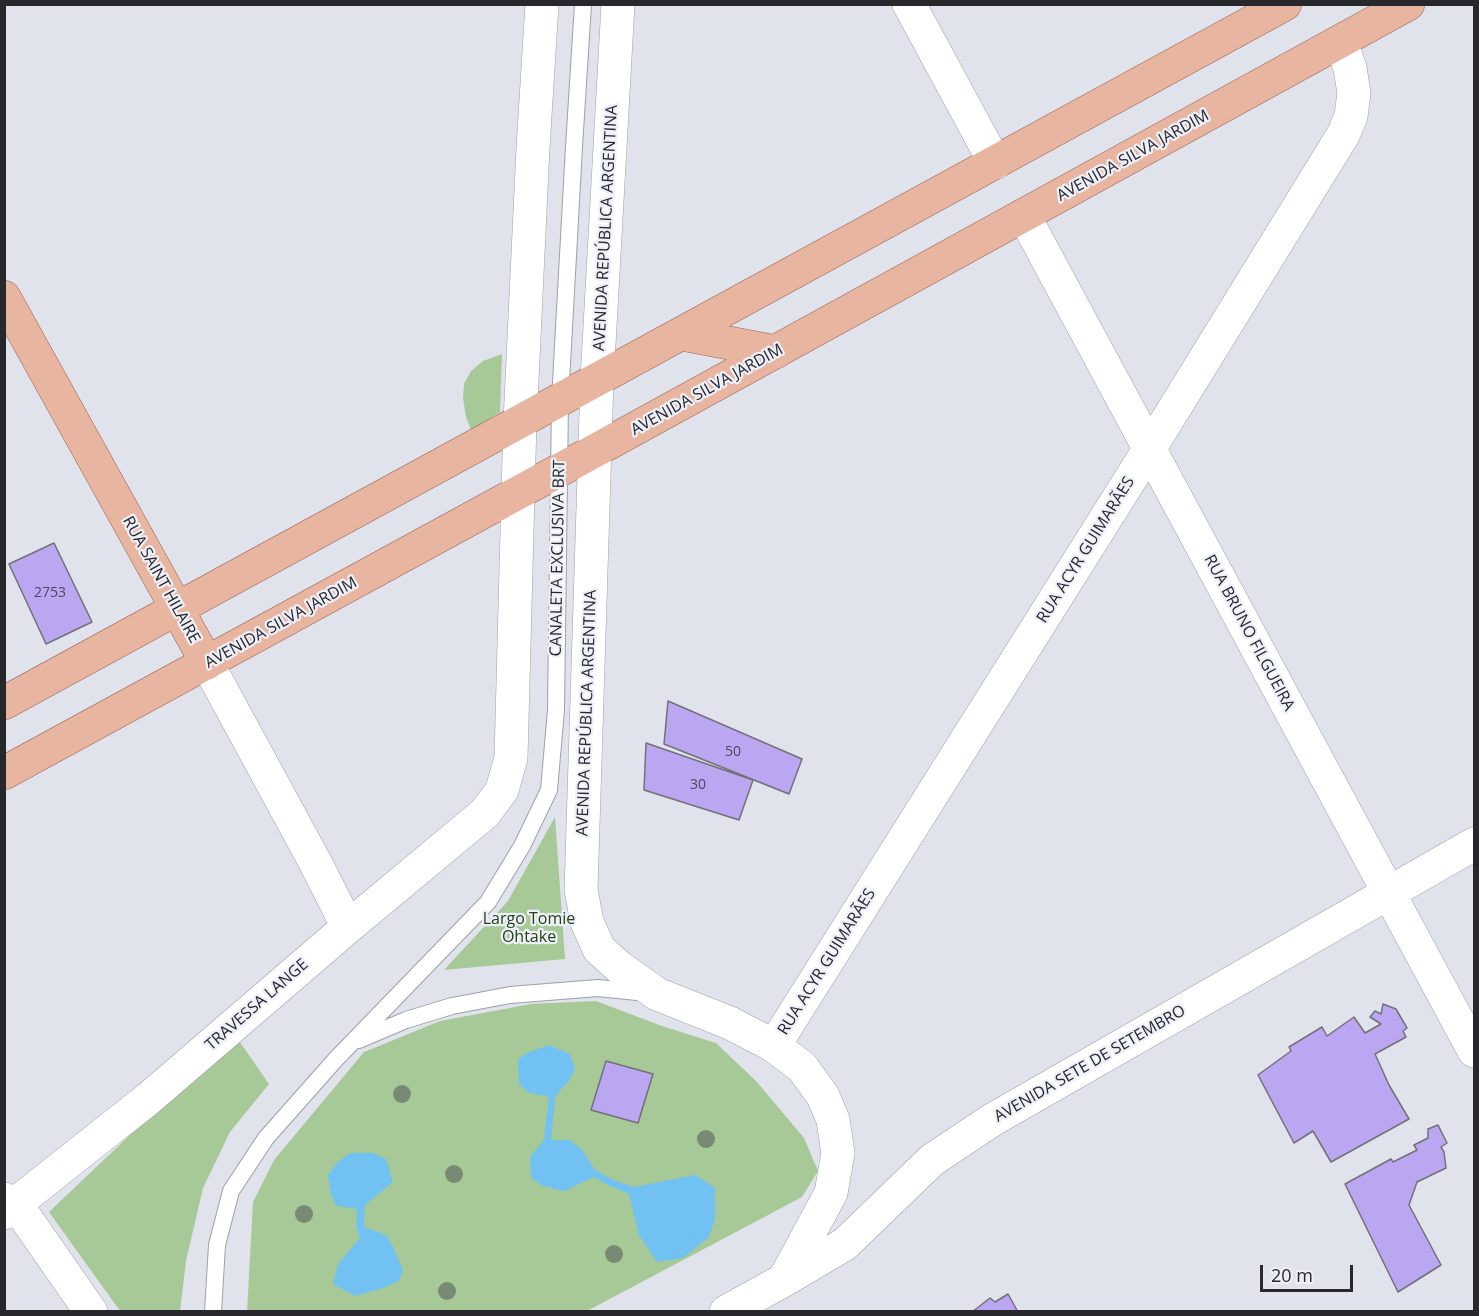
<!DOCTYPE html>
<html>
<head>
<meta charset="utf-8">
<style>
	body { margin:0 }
	#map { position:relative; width:1479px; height:1316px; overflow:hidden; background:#e0e3ec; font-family:"Open Sans",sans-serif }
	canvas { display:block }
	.frame { position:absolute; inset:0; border:6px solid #27282c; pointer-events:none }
	.scale { position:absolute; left:1260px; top:1265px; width:93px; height:27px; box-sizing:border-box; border:3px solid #27282c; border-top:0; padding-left:8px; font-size:18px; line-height:21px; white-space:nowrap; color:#27282c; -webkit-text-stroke:4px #eef0f9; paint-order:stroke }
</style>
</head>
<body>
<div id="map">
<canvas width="1479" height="1316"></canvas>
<div class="frame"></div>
<div class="scale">20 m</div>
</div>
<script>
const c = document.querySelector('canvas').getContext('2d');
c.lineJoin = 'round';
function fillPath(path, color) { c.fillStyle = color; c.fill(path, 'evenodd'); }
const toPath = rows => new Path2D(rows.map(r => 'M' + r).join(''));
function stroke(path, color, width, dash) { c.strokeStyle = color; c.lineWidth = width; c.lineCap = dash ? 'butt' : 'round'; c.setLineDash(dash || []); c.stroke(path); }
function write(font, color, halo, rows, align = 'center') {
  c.font = font + ' "Open Sans",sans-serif'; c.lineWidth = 4.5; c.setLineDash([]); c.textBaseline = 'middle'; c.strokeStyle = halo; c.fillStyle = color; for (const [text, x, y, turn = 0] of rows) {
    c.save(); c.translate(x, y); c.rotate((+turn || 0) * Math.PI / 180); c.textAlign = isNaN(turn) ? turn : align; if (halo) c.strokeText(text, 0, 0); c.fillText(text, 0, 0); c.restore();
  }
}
const green = toPath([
	[502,354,500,412,471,430,466,417,463,398,464,384,471,371,483,361],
	[555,817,565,959,444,970,508,901],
	[596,1001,662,1026,716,1043,757,1082,804,1138,818,1171,802,1197,587,1311,247,1312,253,1202,274,1160,364,1052,440,1021,531,1004],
	[235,1035,269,1084,230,1132,203,1188,186,1261,180,1311,120,1311,49,1212]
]);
const water = toPath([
	[549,1045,570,1054,575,1069,568,1082,560,1090,555,1098,551,1140,570,1140,582,1150,595,1170,613,1180,634,1187,695,1175,715,1188,715,1220,708,1238,683,1258,657,1262,639,1235,629,1194,610,1186,594,1177,564,1191,543,1186,531,1178,530,1157,544,1140,549,1097,528,1092,519,1084,518,1059,527,1053],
	[350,1153,373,1153,386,1159,393,1182,365,1205,364,1227,386,1235,392,1245,403,1270,399,1281,383,1288,355,1296,333,1284,338,1264,360,1238,356,1226,357,1209,337,1206,331,1195,328,1175,338,1162]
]);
const building = toPath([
	[54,543,92,622,46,644,9,564,54,543],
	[668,701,802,759,789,794,664,744,668,701],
	[646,743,753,780,739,820,644,790,646,743],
	[1383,1004,1396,1009,1407,1028,1403,1031,1406,1037,1375,1054,1389,1085,1409,1119,1331,1162,1313,1131,1294,1143,1258,1075,1291,1051,1289,1047,1322,1027,1327,1036,1354,1017,1365,1033,1381,1024,1370,1017,1375,1011,1381,1014,1383,1004],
	[606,1061,653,1074,638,1123,591,1110,606,1061],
	[1438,1125,1447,1143,1441,1147,1444,1152,1446,1168,1417,1182,1409,1205,1441,1265,1398,1292,1345,1184,1391,1159,1393,1162,1417,1150,1414,1145,1428,1138,1428,1129,1438,1125],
	[1008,1294,1018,1312,972,1312,990,1298,995,1302,1008,1294]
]);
const lane = toPath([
	[359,1040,406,1020,452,1006,510,995,598,988,647,993],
	[213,1312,217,1245,231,1191,266,1138,336,1059,488,902,522,846,549,790,556,710,560,400,574,147,583,4]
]);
const street = toPath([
	[909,4,995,163],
	[1024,216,1474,1051],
	[207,663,315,862,348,927],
	[774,1046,1150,448,1343,135,1351,116,1354,93,1350,68,1341,42],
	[4,1199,16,1204,91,1312],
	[4,1213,148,1099,348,927,485,813,502,790,511,758,518,493]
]);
const secondary = toPath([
	[618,4,597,380,581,890,587,922,599,949,619,967,657,994,730,1023,774,1046,802,1067,823,1096,833,1120,838,1153,831,1193,784,1280],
	[518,493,520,422,533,148,542,4],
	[726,1312,784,1280,845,1244,932,1160,992,1120,1474,844]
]);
const primary = toPath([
	[4,297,207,663],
	[682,334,776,352],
	[4,703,1285,4],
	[4,773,558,471,1408,4]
]);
const trees = [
	[402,1094],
	[706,1139],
	[454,1174],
	[304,1214],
	[614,1254],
	[447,1291]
];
const numberNames = [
	["2753",50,593],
	["50",733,752],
	["30",698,785]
];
const streetNames = [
	["AVENIDA SILVA JARDIM",1133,156,-29],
	["AVENIDA REPÚBLICA ARGENTINA",606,228,-87],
	["AVENIDA SILVA JARDIM",707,390,-29],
	["RUA ACYR GUIMARÃES",1086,550,-58],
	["CANALETA EXCLUSIVA BRT",558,558,-89],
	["RUA SAINT HILAIRE",161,580,61],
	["AVENIDA SILVA JARDIM",281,623,-29],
	["RUA BRUNO FILGUEIRA",1249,633,62],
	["AVENIDA REPÚBLICA ARGENTINA",587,713,-88],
	["RUA ACYR GUIMARÃES",827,962,-58],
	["TRAVESSA LANGE",257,1005,-41],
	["AVENIDA SETE DE SETEMBRO",1090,1064,-30]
];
const parkNames = [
	["Largo Tomie",529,919],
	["Ohtake",529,937]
];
fillPath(green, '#a7c997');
fillPath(water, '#71c1f3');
fillPath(building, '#bba7f1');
stroke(building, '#727078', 1.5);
stroke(lane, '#9da0a8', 18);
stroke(street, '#9da0a8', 34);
stroke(secondary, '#9da0a8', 34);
stroke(primary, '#9a6350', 34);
stroke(lane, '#fff', 16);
stroke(street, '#fff', 33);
stroke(secondary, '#fff', 33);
stroke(primary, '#e8b5a1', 33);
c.fillStyle = '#788a74';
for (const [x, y] of trees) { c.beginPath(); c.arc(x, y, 9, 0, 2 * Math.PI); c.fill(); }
write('14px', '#4c485d', null, numberNames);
write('16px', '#27282c', '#eef0f9', streetNames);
write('16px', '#234112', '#eef0f9', parkNames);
</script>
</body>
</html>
